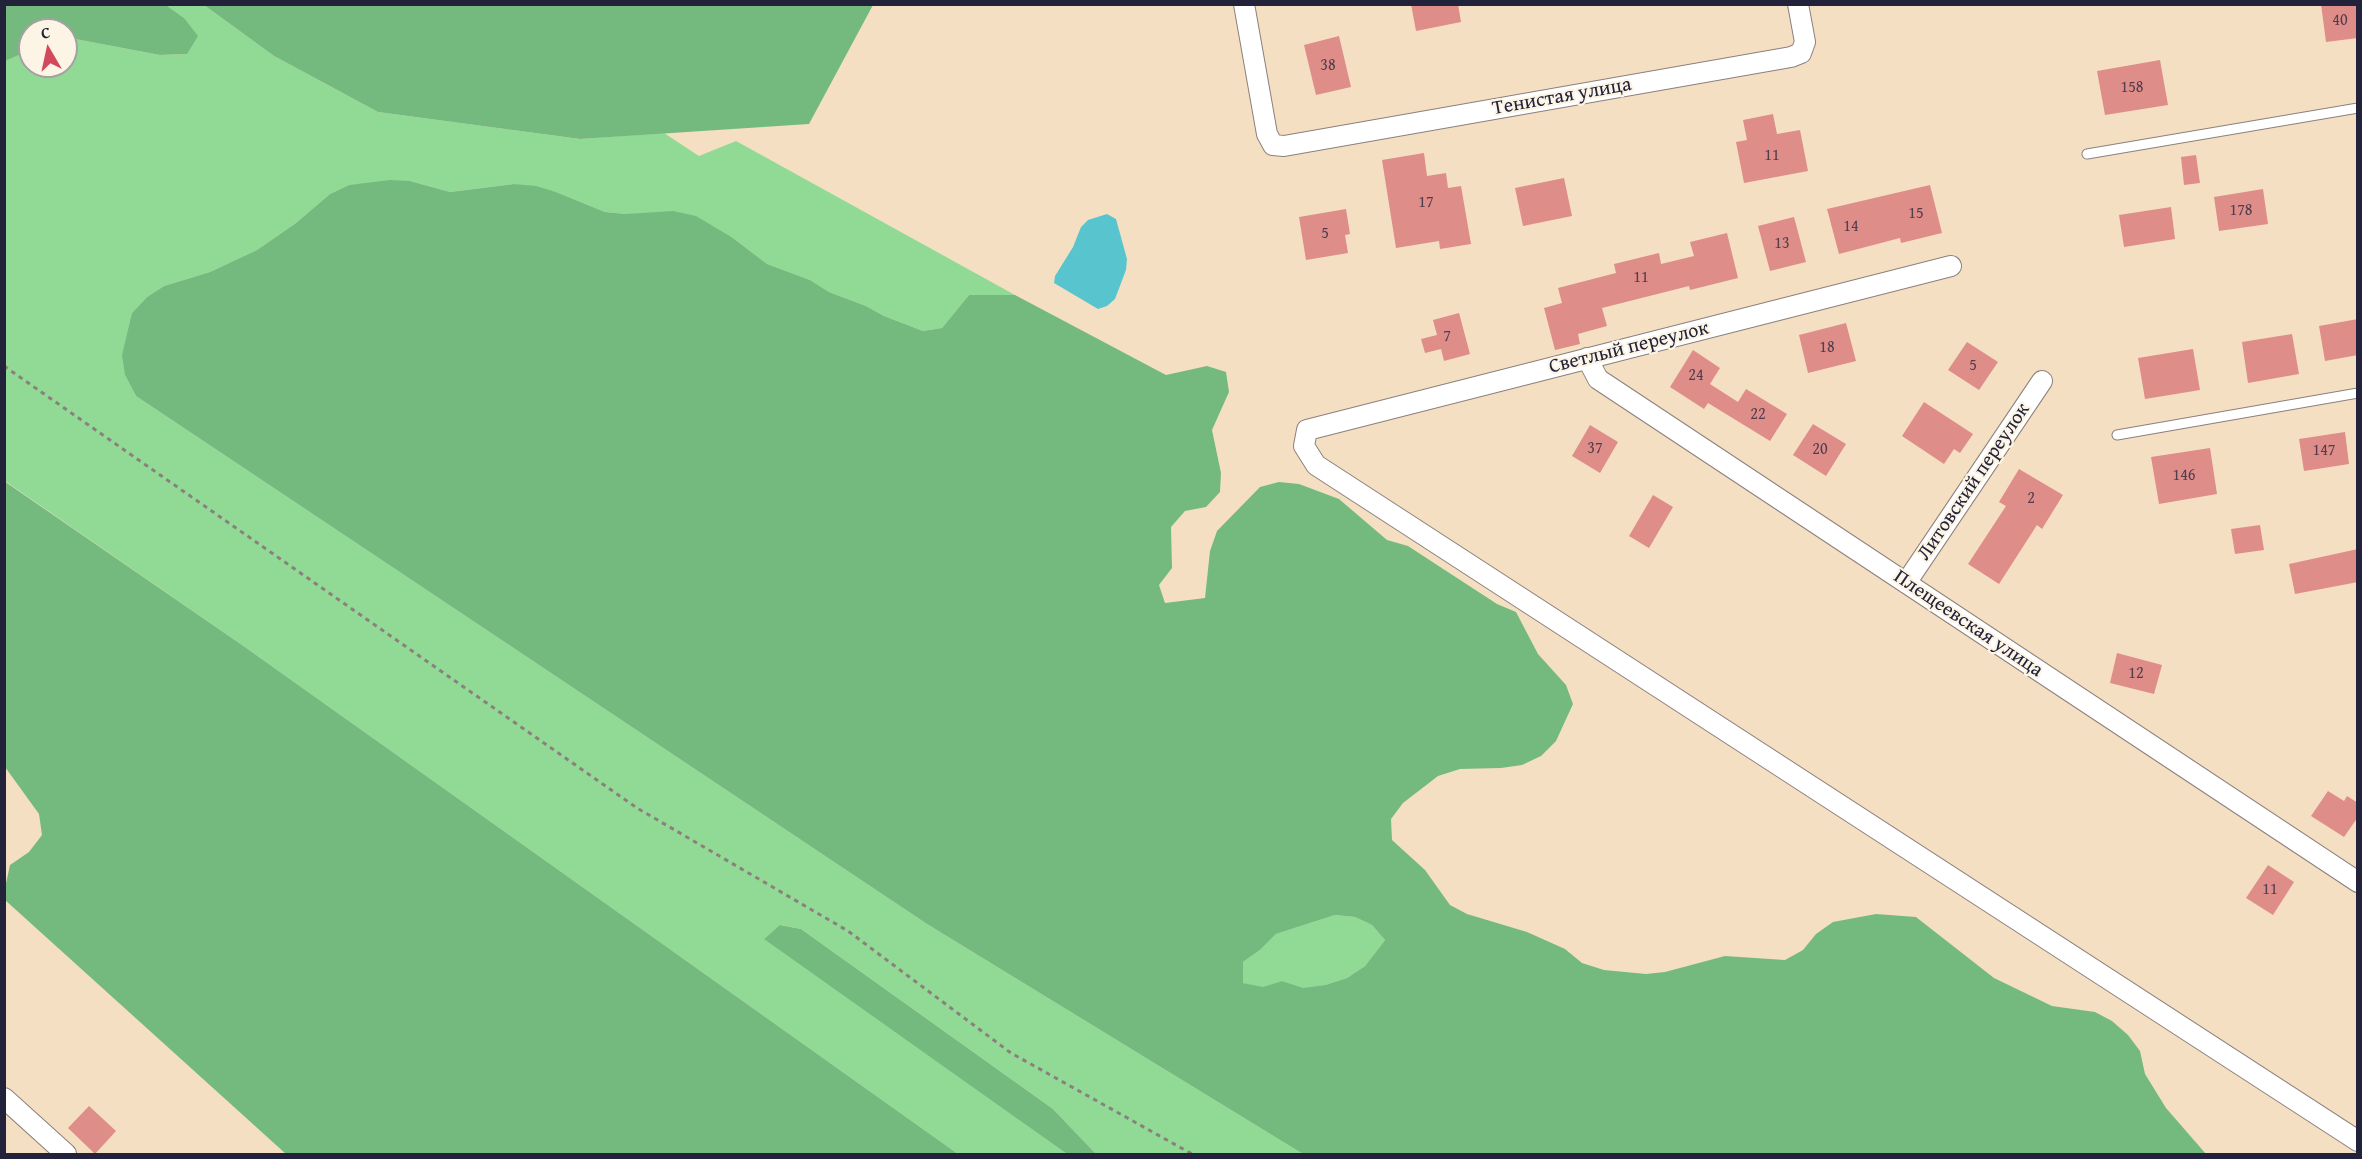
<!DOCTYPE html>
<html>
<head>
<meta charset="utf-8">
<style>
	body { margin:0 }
	#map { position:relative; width:2362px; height:1159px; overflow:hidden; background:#f5dfc2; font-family:"Gentium Book Plus",serif }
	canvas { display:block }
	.frame { position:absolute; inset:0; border:6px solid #22223b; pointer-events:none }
	.north { position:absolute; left:18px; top:18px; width:60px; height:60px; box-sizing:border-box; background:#fcf5e5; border:2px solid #a5a1a1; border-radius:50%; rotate:351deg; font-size:16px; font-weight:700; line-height:24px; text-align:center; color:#22223b }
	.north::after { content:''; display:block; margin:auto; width:21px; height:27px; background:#d1495b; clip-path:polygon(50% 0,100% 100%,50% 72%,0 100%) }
</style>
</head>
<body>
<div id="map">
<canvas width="2362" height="1159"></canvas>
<div class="frame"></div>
<div class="north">С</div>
</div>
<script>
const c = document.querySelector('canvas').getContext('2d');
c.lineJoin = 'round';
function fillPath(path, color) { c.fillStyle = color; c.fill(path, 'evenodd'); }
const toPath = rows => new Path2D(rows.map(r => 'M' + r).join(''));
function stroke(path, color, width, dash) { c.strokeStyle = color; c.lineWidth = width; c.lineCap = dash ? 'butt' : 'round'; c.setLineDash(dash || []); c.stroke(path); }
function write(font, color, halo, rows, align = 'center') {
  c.font = font + ' "Gentium Book Plus",serif'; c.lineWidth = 4.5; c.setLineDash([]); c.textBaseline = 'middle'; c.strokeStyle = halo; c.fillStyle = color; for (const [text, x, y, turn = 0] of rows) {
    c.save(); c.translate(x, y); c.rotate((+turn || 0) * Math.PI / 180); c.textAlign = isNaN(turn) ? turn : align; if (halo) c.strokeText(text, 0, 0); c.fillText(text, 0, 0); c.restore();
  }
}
const green = toPath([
	[166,5,204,5,274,56,378,112,580,139,664,133,699,156,736,141,1015,295,969,295,942,328,923,331,884,316,866,306,829,292,810,280,767,264,733,238,626,214,605,212,556,192,514,184,450,192,410,181,349,185,330,194,296,223,257,250,210,272,164,286,147,297,132,313,125,375,136,396,927,924,1303,1154,1096,1154,1053,1109,801,929,781,925,765,938,1067,1154,958,1154,242,645,5,481,4,61,30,50,30,66,66,66,66,40,75,39,160,55,187,54,184,18],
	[1335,915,1355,917,1372,925,1385,940,1365,966,1347,978,1325,985,1303,989,1282,981,1263,988,1243,983,1243,962,1260,950,1276,934]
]);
const forest = toPath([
	[5,4,166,5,184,18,198,36,187,54,160,55,75,39,66,40,66,30,30,30,30,50,5,61],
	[204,5,873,5,809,124,580,139,378,112,274,56],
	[390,180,410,181,450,192,514,184,536,186,556,192,605,212,626,214,673,211,696,216,733,238,767,264,810,280,829,292,866,306,884,316,923,331,942,328,969,295,1015,295,1166,375,1207,366,1226,372,1229,392,1212,430,1221,473,1220,492,1206,507,1185,511,1171,527,1172,568,1159,585,1165,603,1205,598,1210,551,1217,531,1260,487,1279,482,1299,484,1339,499,1387,540,1408,546,1497,604,1516,612,1538,654,1566,685,1573,704,1556,741,1541,756,1522,765,1501,768,1460,769,1438,776,1403,803,1391,819,1392,840,1425,870,1450,905,1467,914,1527,932,1565,949,1582,963,1604,970,1646,974,1665,972,1725,956,1785,960,1803,950,1816,934,1833,922,1876,914,1916,917,1994,978,2052,1006,2095,1012,2112,1021,2128,1035,2140,1051,2145,1074,2166,1108,2206,1154,1303,1154,927,924,136,396,125,375,122,355,132,313,147,297,164,286,210,272,257,250,296,223,330,194,349,185],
	[1335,915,1355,917,1372,925,1385,940,1365,966,1347,978,1325,985,1303,988,1282,981,1263,987,1243,983,1243,962,1260,950,1276,934],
	[4,481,242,645,958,1154,286,1154,5,900,5,888,10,865,29,852,42,835,39,814,5,767],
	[780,925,801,929,1053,1109,1096,1154,1067,1154,764,939]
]);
const water = toPath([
	[1107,214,1116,219,1127,259,1126,270,1115,299,1107,306,1098,309,1054,283,1055,276,1073,247,1081,227,1088,220]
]);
const building = toPath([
	[1411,4,1458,4,1461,22,1416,31],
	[2321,4,2358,4,2358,38,2326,42],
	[1339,36,1351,87,1316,95,1304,45],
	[2160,60,2168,105,2105,115,2097,71],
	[1773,114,1777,134,1800,130,1808,171,1744,183,1736,142,1747,140,1743,120],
	[1424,153,1427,176,1446,173,1448,188,1461,186,1471,244,1440,249,1439,241,1396,248,1382,160],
	[2196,155,2200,183,2184,185,2181,157],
	[1564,178,1572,216,1523,226,1515,188],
	[1930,185,1942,233,1901,243,1900,238,1839,254,1827,209],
	[2263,189,2268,224,2219,231,2214,197],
	[2171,207,2175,239,2124,247,2119,215],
	[1346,209,1350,234,1345,235,1348,253,1306,260,1299,217],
	[1794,217,1806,262,1770,271,1758,226],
	[1727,233,1738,278,1690,290,1689,286,1602,308,1607,326,1578,334,1580,344,1555,350,1544,308,1562,303,1558,288,1616,273,1614,264,1659,253,1661,264,1694,256,1690,242],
	[1459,313,1470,354,1444,361,1441,349,1425,353,1421,339,1437,335,1433,320],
	[2358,319,2358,355,2325,361,2319,326],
	[1846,323,1856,361,1808,373,1799,335],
	[2292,334,2299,374,2248,383,2242,342],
	[1967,342,1998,362,1979,390,1948,370],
	[2193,349,2200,390,2145,399,2138,358],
	[1693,350,1720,368,1710,384,1738,402,1746,389,1787,414,1770,441,1708,403,1704,409,1670,387],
	[1924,402,1973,434,1960,453,1954,449,1944,464,1902,436],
	[1813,424,1846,444,1826,476,1793,455],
	[1590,425,1618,442,1600,473,1572,456],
	[2345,432,2349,464,2304,471,2299,439],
	[2210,448,2217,494,2159,504,2151,457],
	[2019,469,2063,495,2042,529,2037,525,1999,584,1968,564,2006,506,1999,502],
	[1653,495,1673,507,1649,548,1629,536],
	[2260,525,2264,550,2235,554,2231,529],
	[2358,549,2358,582,2295,594,2289,564],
	[2117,653,2162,665,2154,694,2110,683],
	[2328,791,2344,801,2347,796,2358,803,2358,817,2344,837,2311,816],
	[2268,865,2294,882,2273,915,2246,898],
	[89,1106,116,1131,95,1154,68,1128]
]);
const path = toPath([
	[4,366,637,808,848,931,1011,1053,1192,1154]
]);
const service = toPath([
	[2087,154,2358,108],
	[2117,435,2358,393]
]);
const minor = toPath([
	[1244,4,1267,134,1273,145,1284,146,1791,57,1801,53,1805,42,1798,4],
	[1951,266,1307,430,1304,446,1316,465,2358,1141],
	[1587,358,1598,379,2358,882],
	[1906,583,2042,381],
	[4,1098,66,1154]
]);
const numberNames = [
	["40",2340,21],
	["38",1328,66],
	["158",2132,88],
	["11",1772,156],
	["17",1426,203],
	["178",2241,211],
	["15",1916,214],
	["14",1851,227],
	["5",1325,234],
	["13",1782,244],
	["11",1641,278],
	["7",1447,337],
	["18",1827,348],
	["5",1973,366],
	["24",1696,376],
	["22",1758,415],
	["37",1595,449],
	["20",1820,450],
	["147",2324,451],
	["146",2184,476],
	["2",2031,499],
	["12",2136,674],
	["11",2270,890]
];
const streetNames = [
	["Тенистая улица",1562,97,-10],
	["Светлый переулок",1629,348,-14],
	["Литовский переулок",1974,482,-56],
	["Плещеевская улица",1968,624,34]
];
fillPath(green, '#90da96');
fillPath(forest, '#74ba7f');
fillPath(water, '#58c5ce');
fillPath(building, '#de8d89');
stroke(service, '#8c807e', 11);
stroke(minor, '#8c807e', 22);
stroke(path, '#8c807e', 3, [4.5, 4.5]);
stroke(service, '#fff', 9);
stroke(minor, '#fff', 20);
write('16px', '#513d4e', null, numberNames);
write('20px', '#22223b', '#fcf5e5', streetNames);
</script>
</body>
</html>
